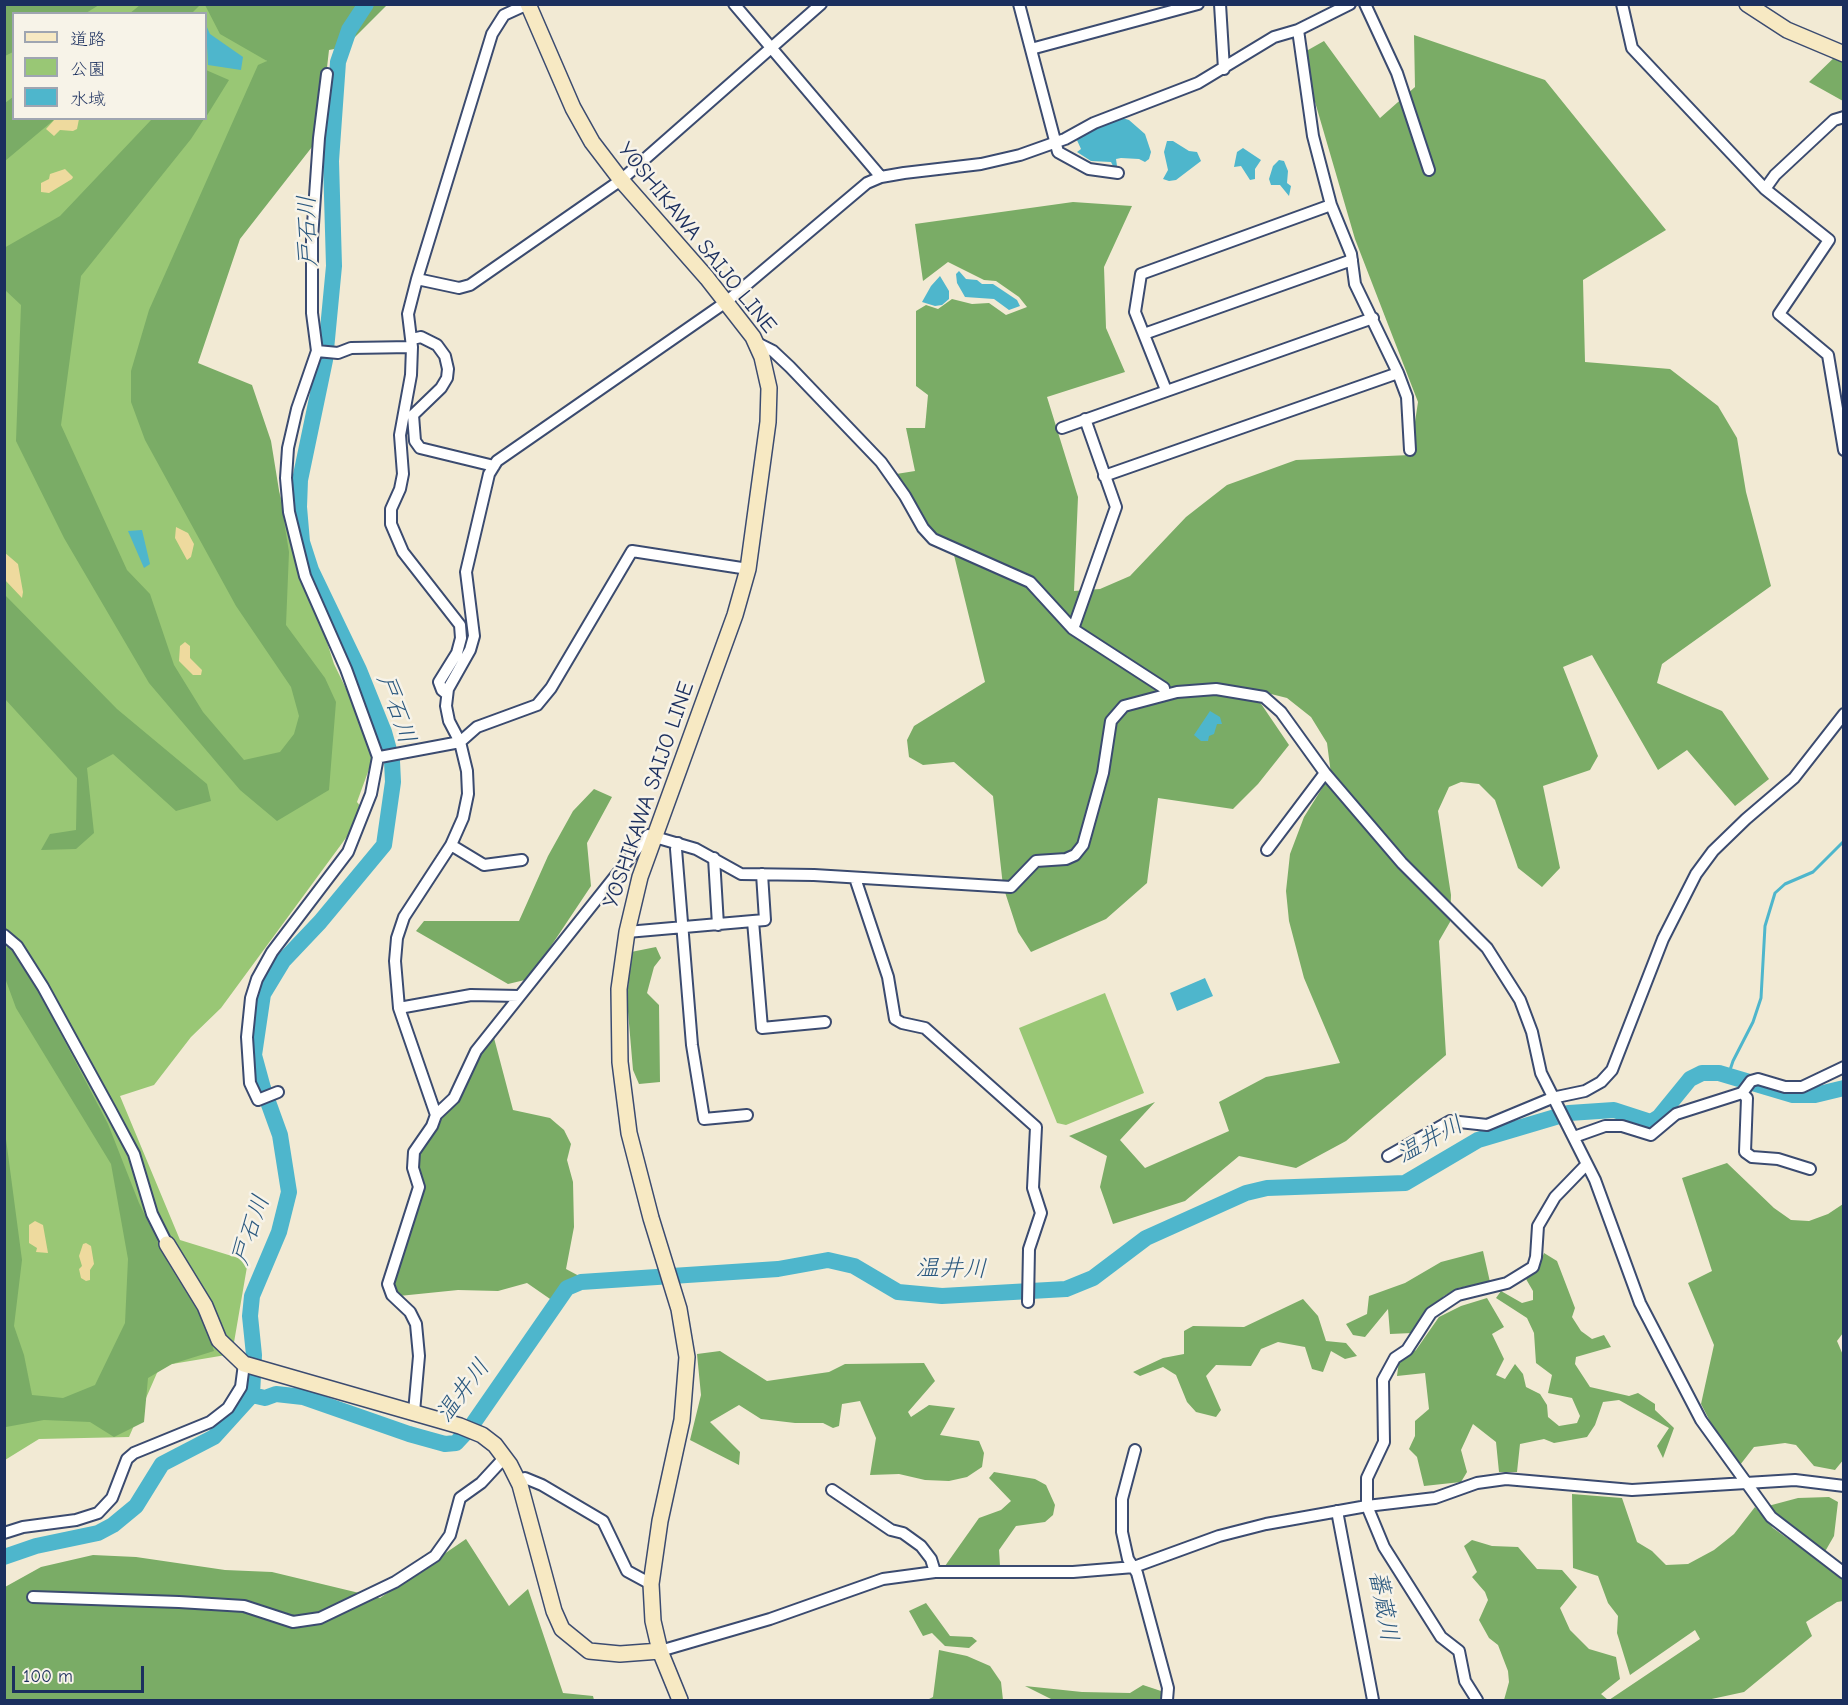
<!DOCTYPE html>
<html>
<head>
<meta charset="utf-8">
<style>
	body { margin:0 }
	#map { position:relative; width:1848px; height:1705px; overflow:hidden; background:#f2ead4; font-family:"Comic Neue","Klee One",sans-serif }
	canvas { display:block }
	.frame { position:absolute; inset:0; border:6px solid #1b2f5e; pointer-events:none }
	.legend { position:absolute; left:12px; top:12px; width:195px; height:108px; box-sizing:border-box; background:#f7f3e8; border:2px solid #9fa5b1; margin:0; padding:8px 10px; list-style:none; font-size:18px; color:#1b2f5e }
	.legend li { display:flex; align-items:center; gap:12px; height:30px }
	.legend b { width:30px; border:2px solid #9fa5b1 }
	.scale { position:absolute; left:12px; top:1666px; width:132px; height:27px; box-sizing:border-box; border:3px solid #1b2f5e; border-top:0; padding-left:8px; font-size:18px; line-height:21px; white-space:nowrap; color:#1b2f5e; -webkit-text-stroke:4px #f7f3e8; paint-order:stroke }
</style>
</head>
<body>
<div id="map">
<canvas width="1848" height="1705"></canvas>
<div class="frame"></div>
<ul class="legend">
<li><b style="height:8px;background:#f7e9c3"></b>道路</li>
<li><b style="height:16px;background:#99c775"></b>公園</li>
<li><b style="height:16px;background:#4eb6cc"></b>水域</li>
</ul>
<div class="scale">100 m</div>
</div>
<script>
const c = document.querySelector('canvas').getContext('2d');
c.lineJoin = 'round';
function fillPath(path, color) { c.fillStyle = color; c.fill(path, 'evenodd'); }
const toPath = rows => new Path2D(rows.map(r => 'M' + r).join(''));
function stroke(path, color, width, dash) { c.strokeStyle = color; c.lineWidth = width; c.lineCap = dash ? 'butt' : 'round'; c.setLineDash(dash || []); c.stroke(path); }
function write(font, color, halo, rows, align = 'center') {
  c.font = font + ' "Comic Neue","Klee One",sans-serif'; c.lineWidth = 5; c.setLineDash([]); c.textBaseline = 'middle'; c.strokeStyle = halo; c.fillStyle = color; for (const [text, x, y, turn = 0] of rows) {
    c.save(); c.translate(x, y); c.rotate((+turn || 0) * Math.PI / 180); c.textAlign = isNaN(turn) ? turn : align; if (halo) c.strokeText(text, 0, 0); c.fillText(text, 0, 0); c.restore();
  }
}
const green = toPath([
	[5,5,235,5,267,61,185,359,249,398,334,664,376,750,357,802,365,812,221,1008,191,1037,154,1085,120,1096,180,1240,248,1261,232,1354,160,1366,129,1437,39,1439,5,1460],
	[14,14,206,14,206,118,14,118],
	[1105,993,1144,1093,1066,1125,1057,1123,1019,1028]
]);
const forest = toPath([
	[5,4,99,4,99,5,86,13,14,14,13,52,5,56],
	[140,5,200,5,192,13,129,14],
	[205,5,387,5,345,47,329,50,319,138,240,239,198,363,252,385,271,441,289,552,286,625,325,678,336,702,329,790,277,821,240,790,149,683,64,538,16,441,21,305,5,290,4,248,60,216,152,119,204,119,191,139,81,276,61,425,127,570,150,594,174,665,203,712,244,760,280,752,294,734,299,716,291,687,236,606,145,440,131,402,131,371,149,310,258,65,267,61,220,34],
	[1414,35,1545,80,1666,230,1583,280,1585,362,1670,369,1718,406,1737,438,1746,492,1771,586,1662,664,1657,683,1722,711,1769,779,1735,806,1687,750,1658,770,1592,655,1563,667,1598,756,1590,770,1543,786,1560,868,1542,887,1518,868,1495,800,1479,784,1461,782,1449,787,1438,811,1451,895,1450,922,1439,941,1446,1055,1346,1141,1296,1168,1239,1156,1185,1201,1113,1224,1100,1187,1107,1156,1069,1136,1155,1102,1120,1140,1145,1168,1229,1131,1219,1102,1266,1077,1340,1063,1304,978,1289,921,1286,891,1290,854,1304,817,1331,774,1327,743,1311,717,1287,698,1251,689,1289,745,1258,784,1233,809,1158,798,1147,883,1106,919,1031,952,1018,932,1003,886,993,796,954,762,923,765,909,757,907,740,914,726,985,682,953,551,927,533,890,475,915,471,906,428,925,428,928,395,916,386,916,311,926,305,938,309,952,299,972,304,989,303,1006,315,1027,307,1019,297,996,281,984,280,948,262,923,281,915,224,1073,202,1132,206,1104,267,1106,328,1125,372,1047,397,1078,497,1074,591,1100,589,1130,576,1186,517,1227,485,1296,460,1410,455,1418,402,1355,239,1301,54,1324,41,1380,118,1415,87],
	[1843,49,1843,101,1809,82],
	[206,70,229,80,206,117],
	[13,97,14,118,55,119,5,161,5,103],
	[5,595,117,709,207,784,211,801,176,811,113,754,87,768,94,833,76,849,41,850,50,834,76,830,77,778,5,699],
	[594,789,612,797,587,843,591,886,529,979,508,984,416,931,424,921,519,921,548,856,573,811],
	[11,939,108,1124,139,1203,168,1263,205,1323,214,1351,172,1364,148,1378,144,1422,114,1437,90,1422,44,1420,6,1427,5,1425,4,1124,22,1260,14,1326,24,1355,32,1395,63,1398,95,1385,125,1323,128,1259,111,1164,16,1008,5,978,5,951],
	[656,947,661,958,654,967,647,993,659,1005,660,1082,639,1084,633,1070,627,1000,631,952],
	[494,1038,513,1110,550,1118,564,1130,571,1144,567,1160,573,1182,574,1227,566,1269,581,1277,568,1285,553,1301,527,1283,498,1291,458,1290,399,1296,392,1283,422,1192,415,1158,480,1054],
	[1727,1163,1774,1208,1791,1220,1809,1221,1828,1214,1843,1204,1843,1333,1837,1341,1843,1355,1844,1459,1835,1470,1814,1466,1796,1445,1785,1443,1754,1447,1740,1465,1715,1431,1701,1404,1714,1345,1688,1283,1712,1271,1682,1178],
	[1483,1251,1490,1282,1458,1288,1444,1296,1429,1309,1412,1333,1390,1334,1388,1309,1365,1337,1353,1335,1346,1324,1367,1314,1369,1296,1405,1283,1441,1262],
	[1544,1253,1557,1261,1575,1308,1572,1317,1581,1331,1592,1339,1604,1335,1611,1347,1576,1357,1575,1364,1590,1387,1629,1396,1638,1393,1655,1404,1655,1410,1674,1428,1663,1458,1657,1446,1669,1428,1619,1400,1603,1402,1595,1425,1587,1437,1554,1443,1544,1439,1520,1444,1517,1472,1499,1472,1496,1442,1473,1424,1461,1450,1467,1472,1461,1482,1424,1486,1417,1457,1409,1449,1415,1436,1415,1421,1429,1409,1425,1373,1397,1376,1399,1361,1416,1350,1439,1317,1461,1306,1487,1298,1504,1327,1492,1334,1504,1359,1496,1375,1505,1379,1515,1364,1523,1374,1526,1387,1540,1394,1547,1405,1548,1417,1559,1426,1577,1423,1580,1416,1572,1398,1548,1393,1552,1375,1536,1363,1534,1333,1527,1318,1496,1298,1501,1291,1522,1303,1533,1300,1533,1291,1526,1279,1538,1269],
	[1303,1299,1318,1316,1326,1341,1346,1343,1357,1356,1345,1359,1331,1351,1323,1372,1312,1369,1305,1347,1278,1342,1261,1349,1251,1366,1216,1365,1206,1376,1221,1410,1216,1417,1196,1412,1187,1402,1176,1375,1163,1367,1140,1376,1133,1372,1163,1358,1184,1354,1184,1331,1193,1326,1244,1327],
	[720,1351,767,1381,829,1372,845,1364,924,1363,935,1381,908,1412,911,1417,929,1405,955,1408,940,1435,979,1441,984,1453,982,1467,967,1477,949,1481,925,1480,899,1474,870,1475,876,1438,860,1401,842,1404,839,1426,833,1428,823,1423,795,1423,761,1419,739,1405,710,1422,740,1452,739,1465,690,1440,701,1395,697,1354],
	[994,1472,1035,1479,1046,1485,1055,1505,1053,1515,1045,1522,1016,1526,999,1550,1000,1566,945,1566,979,1518,1001,1510,1011,1501,989,1478],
	[1572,1494,1622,1498,1637,1542,1652,1551,1666,1565,1688,1564,1714,1550,1734,1534,1755,1507,1773,1528,1843,1578,1843,1601,1837,1602,1806,1622,1812,1636,1744,1692,1707,1700,1609,1700,1700,1639,1695,1630,1630,1675,1617,1633,1618,1616,1608,1603,1598,1576,1573,1568],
	[1829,1497,1838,1502,1834,1536,1823,1555,1782,1523,1768,1506,1798,1498],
	[466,1539,509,1606,528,1589,563,1693,593,1696,594,1700,5,1700,5,1587,41,1567,93,1555,136,1557,225,1570,272,1572,380,1598],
	[1472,1540,1492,1546,1518,1547,1537,1569,1562,1570,1577,1587,1560,1608,1570,1630,1589,1649,1616,1657,1620,1679,1601,1694,1608,1700,1504,1700,1509,1682,1508,1671,1498,1645,1489,1638,1479,1620,1488,1600,1485,1592,1472,1577,1477,1572,1464,1546],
	[926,1603,950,1636,972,1637,977,1641,969,1648,945,1646,932,1633,923,1636,909,1611],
	[939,1650,967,1656,990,1666,1001,1682,1003,1700,927,1700,933,1697],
	[1143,1685,1164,1692,1162,1700,1053,1700,1025,1686,1082,1692,1130,1693]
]);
const sand = toPath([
	[56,118,79,119,77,129,73,131,60,130,54,136,46,129],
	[65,169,73,177,72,179,49,193,41,192,41,183,49,179,50,174],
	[176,527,188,533,194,544,191,557,187,560,175,538],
	[4,552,18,564,23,592,22,598,5,580],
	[185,642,190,646,190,658,202,670,201,675,193,675,179,661,180,646],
	[35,1221,43,1225,48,1253,36,1252,37,1248,29,1243,29,1225],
	[86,1243,91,1246,94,1264,90,1270,90,1280,86,1281,81,1278,79,1269,82,1266,79,1256,83,1244]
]);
const water = toPath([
	[206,25,210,34,243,57,241,70,208,65],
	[1119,117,1129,120,1145,134,1151,152,1149,159,1145,162,1139,159,1121,158,1116,159,1117,166,1113,166,1111,162,1091,161,1077,152,1081,149,1076,138],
	[1167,141,1173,141,1189,151,1197,152,1201,161,1176,180,1169,181,1163,179,1168,170,1164,152],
	[1243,148,1261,160,1255,169,1255,179,1250,180,1241,166,1234,167,1237,152],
	[1279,160,1284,161,1288,171,1287,183,1291,186,1289,196,1280,185,1271,185,1269,179,1273,166],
	[959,271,966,279,977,280,982,284,993,284,1017,300,1020,306,1009,310,994,299,965,297,957,283,956,274],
	[940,276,949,291,949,299,942,305,935,306,922,302,931,286],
	[142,530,150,564,144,568,128,531],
	[1210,711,1220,717,1222,724,1217,724,1214,734,1209,736,1208,741,1201,741,1194,735],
	[1205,978,1213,996,1177,1011,1170,993]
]);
const stream = toPath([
	[1728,1076,1733,1061,1753,1022,1761,998,1765,926,1775,893,1785,884,1813,872,1844,841]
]);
const river = toPath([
	[252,1395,265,1398,276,1394,303,1397,409,1434,445,1444,456,1443,470,1428,567,1288,581,1282,778,1269,828,1260,854,1266,898,1292,942,1296,1066,1289,1093,1278,1146,1238,1246,1193,1267,1188,1405,1183,1478,1140,1569,1113,1614,1110,1651,1122,1659,1117,1690,1079,1702,1073,1719,1073,1793,1095,1815,1095,1844,1088],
	[252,1395,254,1355,250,1316,252,1296,279,1232,289,1192,280,1135,263,1088,254,1055,263,994,283,961,320,922,384,845,393,782,392,761,384,732,359,670,311,570,302,542,299,507,300,480,325,360,334,266,331,161,338,62,349,30,366,4],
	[4,1557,36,1546,98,1533,113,1525,136,1506,162,1464,214,1437,252,1395]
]);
const street = toPath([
	[734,4,881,177],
	[1019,4,1058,152,1089,169,1118,173],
	[1220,4,1224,69],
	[1365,4,1397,73,1429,170],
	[1622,4,1632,48,1765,189,1829,240,1779,314,1828,355,1844,450],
	[1298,30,1313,136,1331,205,1351,254,1355,284,1398,373,1407,397,1410,450],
	[1031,49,1198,4],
	[1765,189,1775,175,1834,120,1844,117],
	[417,279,459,288,470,285,621,180,821,4],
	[1144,334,1352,260],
	[412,339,421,337,437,345,445,356,448,369,447,378,441,388,413,415,415,441,420,448,494,466],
	[757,343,773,351,790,367,881,462,905,496,923,528,933,539,1030,582,1073,629,1164,688,1165,694],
	[317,351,338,353,351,348,412,347],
	[1166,390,1135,312,1141,274,1331,205],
	[1062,428,1373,318],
	[1104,476,1398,373],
	[1073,629,1116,507,1085,419],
	[447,694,442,690,439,682,457,653,461,638,460,625,403,552,391,524,391,509,400,489,403,474,400,435,411,375,412,347,408,314,417,279,492,34,504,15,528,4],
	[380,757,460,742,477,727,537,705,551,688,632,551,748,569],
	[678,843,676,849,692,1045,704,1119,747,1115],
	[451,845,484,865,522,860],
	[1267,850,1325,773],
	[714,858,718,925],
	[855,878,888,977,895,1019,902,1023,925,1028,1036,1127,1033,1188,1041,1213,1029,1249,1028,1302],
	[753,921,765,920,762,874],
	[627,932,753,921,762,1028,825,1022],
	[4,935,17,946,43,987,111,1111,134,1154,152,1214,167,1244],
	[399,1008,471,995,519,996],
	[278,1092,258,1100,250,1083,247,1037,251,998,257,979,272,952,348,852,371,794,378,757,346,669,305,576,289,512,286,478,288,448,297,409,317,351,312,313,312,239,319,138,327,74],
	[1742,1093,1747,1098,1745,1152,1752,1157,1778,1159,1810,1169],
	[436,1115,399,1008,395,961,397,938,404,917,451,845,463,818,468,794,467,771,460,742,449,721,446,706,448,689,470,650,474,636,466,572,489,474,497,461,726,302,867,183,881,177,904,173,981,164,1020,155,1065,139,1094,123,1198,83,1274,37,1298,30,1350,4],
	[1574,1137,1605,1126,1622,1126,1651,1135,1676,1114,1742,1093,1751,1081,1758,1079,1785,1087,1802,1087,1844,1067],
	[1388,1156,1450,1121,1487,1125,1552,1098,1585,1091,1601,1082,1612,1070,1663,939,1696,874,1713,851,1746,819,1794,778,1844,714],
	[414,1412,419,1356,416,1324,410,1312,392,1295,388,1284,419,1187,413,1168,414,1152,432,1126,436,1115,454,1098,476,1051,648,835,696,849,741,874,814,875,1011,887,1036,861,1066,859,1075,855,1083,845,1103,773,1111,721,1124,706,1177,692,1216,689,1264,697,1281,712,1325,773,1402,863,1487,948,1520,1000,1532,1032,1541,1073,1595,1180,1640,1303,1701,1420,1771,1517,1844,1573],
	[1135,1450,1122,1499,1122,1532,1128,1559,1137,1573,1168,1688,1167,1700],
	[518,1480,525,1478,542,1485,603,1521,627,1571,651,1584],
	[832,1490,891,1530,903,1533,921,1546,931,1559,935,1572],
	[1337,1511,1373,1700],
	[4,1533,23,1527,76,1520,98,1513,112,1498,127,1459,134,1453,210,1422,228,1408,241,1387,244,1364],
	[33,1597,179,1602,244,1606,293,1622,320,1618,395,1582,435,1556,450,1535,460,1498,481,1483,505,1457],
	[660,1651,770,1619,883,1579,935,1572,1073,1572,1134,1567,1219,1536,1266,1524,1367,1506,1435,1498,1477,1483,1506,1479,1632,1490,1795,1480,1844,1486],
	[1477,1700,1465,1681,1459,1651,1441,1637,1384,1547,1367,1506,1367,1478,1384,1442,1383,1380,1395,1358,1407,1350,1431,1313,1458,1295,1507,1283,1533,1267,1536,1257,1538,1226,1555,1197,1587,1164]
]);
const secondary = toPath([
	[528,4,573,108,592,142,621,180,707,278,753,337,762,357,769,388,768,422,748,569,735,615,640,877,627,932,619,989,620,1062,629,1133,651,1218,679,1309,687,1357,682,1420,660,1521,651,1584,653,1621,660,1651,680,1700],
	[1747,4,1787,30,1844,54],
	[167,1244,205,1306,219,1340,244,1364,460,1426,482,1435,495,1445,510,1465,520,1485,554,1611,562,1629,589,1651,620,1654,660,1651]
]);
const streetNames = [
	["YOSHIKAWA SAIJO LINE",697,238,51],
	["YOSHIKAWA SAIJO LINE",649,795,-71]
];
const waterNames = [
	["戸石川",308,231,-91],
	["戸石川",396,709,71],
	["温井川",1430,1140,-28],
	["戸石川",251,1230,-71],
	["温井川",951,1269,1],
	["温井川",463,1391,-53],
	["蕃蔵川",1383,1606,80]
];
fillPath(green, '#99c775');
fillPath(forest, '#7aac66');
fillPath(sand, '#eeda9e');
fillPath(water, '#4eb6cc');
stroke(stream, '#4eb6cc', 3);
stroke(river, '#4eb6cc', 16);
stroke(street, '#3b4b70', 14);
stroke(secondary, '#3b4b70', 18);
stroke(street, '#fff', 10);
stroke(secondary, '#f7e9c3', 15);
write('22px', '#1b2f5e', '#f7f3e8', streetNames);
write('italic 24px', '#2a587f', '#f7f3e8', waterNames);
</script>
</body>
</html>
